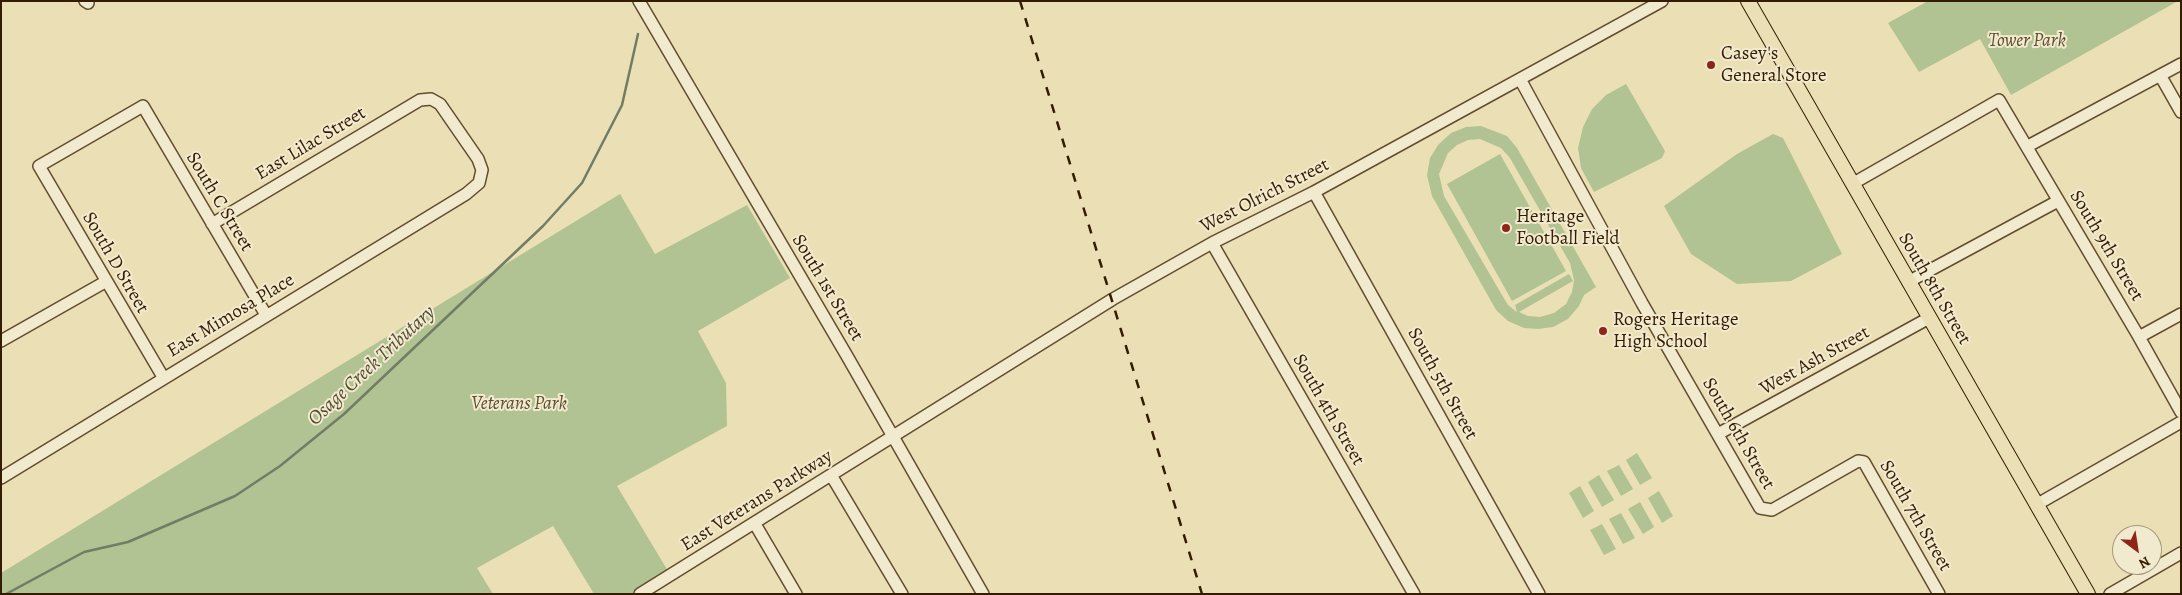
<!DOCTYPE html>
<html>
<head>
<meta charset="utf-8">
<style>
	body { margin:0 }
	#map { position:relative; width:2182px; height:595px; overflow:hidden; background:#ebdfb5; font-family:Alegreya,serif }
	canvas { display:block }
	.frame { position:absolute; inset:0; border:2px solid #341c01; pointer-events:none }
	.north { position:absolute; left:2112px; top:525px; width:50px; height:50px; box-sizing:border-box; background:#f2eacf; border:1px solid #a6987d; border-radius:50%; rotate:149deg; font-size:14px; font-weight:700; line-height:20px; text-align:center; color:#341c01 }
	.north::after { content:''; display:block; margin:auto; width:18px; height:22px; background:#8f2418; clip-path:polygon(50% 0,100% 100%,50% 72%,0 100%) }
</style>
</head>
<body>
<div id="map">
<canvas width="2182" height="595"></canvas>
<div class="frame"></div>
<div class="north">N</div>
</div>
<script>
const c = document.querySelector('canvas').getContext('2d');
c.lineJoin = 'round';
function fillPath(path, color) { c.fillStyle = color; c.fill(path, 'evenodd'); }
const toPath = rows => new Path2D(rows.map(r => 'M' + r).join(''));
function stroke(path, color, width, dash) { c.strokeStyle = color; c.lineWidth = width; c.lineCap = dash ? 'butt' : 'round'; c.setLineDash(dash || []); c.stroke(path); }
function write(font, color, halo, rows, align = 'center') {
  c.font = font + ' Alegreya,serif'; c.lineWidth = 4; c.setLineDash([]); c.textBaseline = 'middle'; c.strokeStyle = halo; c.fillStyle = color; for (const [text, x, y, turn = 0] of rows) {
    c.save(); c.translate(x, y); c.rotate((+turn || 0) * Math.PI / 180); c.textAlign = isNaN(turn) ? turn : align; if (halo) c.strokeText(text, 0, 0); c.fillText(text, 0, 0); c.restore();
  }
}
const green = toPath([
	[1928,1,2178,1,2011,95,1980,39,1919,72,1888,23],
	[1626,84,1665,151,1662,158,1594,192,1581,168,1578,148,1583,127,1592,109,1606,95],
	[1481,126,1507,136,1517,148,1596,287,1584,295,1579,306,1568,319,1553,327,1538,329,1524,328,1508,321,1496,310,1432,196,1427,175,1430,158,1438,145,1451,133,1466,127],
	[1480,139,1501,148,1510,158,1570,263,1574,280,1572,292,1566,304,1554,313,1540,317,1528,316,1519,312,1573,281,1569,274,1515,305,1517,312,1508,305,1502,295,1444,196,1439,174,1448,153,1457,145,1468,140],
	[1773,134,1783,138,1842,254,1791,281,1737,284,1691,254,1664,206,1737,154],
	[1500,154,1566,271,1512,301,1447,184],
	[620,194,655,254,747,205,790,278,698,331,726,383,727,426,617,486,671,576,640,594,594,594,553,526,477,568,493,594,1,594,1,573],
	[1637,453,1652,478,1640,485,1626,460],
	[1619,465,1633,489,1621,496,1607,471],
	[1599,475,1614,500,1602,507,1588,482],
	[1580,486,1594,511,1583,518,1569,493],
	[1659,491,1673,516,1662,523,1648,498],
	[1640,502,1654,527,1643,534,1628,509],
	[1621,513,1635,538,1623,544,1609,519],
	[1602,524,1616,549,1604,555,1590,530]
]);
const stream = toPath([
	[6,594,84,552,128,542,235,496,280,466,344,414,543,226,582,183,622,105,638,34]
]);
const minor = toPath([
	[85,1,88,3],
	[639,1,847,356,983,594],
	[2160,75,2181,112],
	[1520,79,1642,303,1760,508,1772,510,1858,461,1864,462,1939,594],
	[2028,146,2181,64],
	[1852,184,1999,100,2139,337,2181,412],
	[1314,192,1539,594],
	[1212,243,1414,594],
	[1908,282,2058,201],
	[2139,337,2181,314],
	[1,341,105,282],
	[163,377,39,166,143,106,266,315],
	[1718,434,1929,318],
	[831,475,902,594],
	[1,478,466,194,479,183,482,170,478,159,440,104,431,99,420,100,212,224],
	[2036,505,2181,422],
	[755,524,796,594],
	[640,594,1113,299,1212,243,1314,192,1662,1],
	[2110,594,2181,553]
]);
const major = toPath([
	[1748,1,2088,594]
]);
const rail = toPath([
	[1020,1,1202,594]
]);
const markers = [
	[1711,65,5,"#8f2418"],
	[1506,228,5,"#8f2418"],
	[1603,331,5,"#8f2418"]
];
const parkNames = [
	["Tower Park",2027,41],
	["Veterans Park",519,404]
];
const poiNames = [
	["Casey's",1721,54],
	["General Store",1721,76],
	["Heritage",1516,217],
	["Football Field",1516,239],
	["Rogers Heritage",1613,320],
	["High School",1613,342]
];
const streetNames = [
	["East Lilac Street",311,144,-31],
	["West Olrich Street",1265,196,-27],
	["South C Street",219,202,59],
	["South 9th Street",2106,246,59],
	["South D Street",115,263,60],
	["South 1st Street",827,288,59],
	["South 8th Street",1934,289,60],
	["East Mimosa Place",231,316,-31],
	["West Ash Street",1815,361,-29],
	["South 5th Street",1442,384,61],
	["South 4th Street",1328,410,60],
	["South 6th Street",1738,434,60],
	["East Veterans Parkway",757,501,-32],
	["South 7th Street",1915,516,60]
];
const waterNames = [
	["Osage Creek Tributary",372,366,-43]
];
fillPath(green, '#b1c392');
stroke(stream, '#717d65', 2.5);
stroke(minor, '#624d2e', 14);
stroke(major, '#341c01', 16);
stroke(minor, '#f2eacf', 11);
stroke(major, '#ebdfb5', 14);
stroke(rail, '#341c01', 2.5, [9, 9]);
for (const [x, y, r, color] of markers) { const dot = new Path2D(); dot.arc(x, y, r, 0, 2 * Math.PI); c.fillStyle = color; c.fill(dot); stroke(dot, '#f2eacf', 2); }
write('italic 19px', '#5a4e2c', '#f2eacf', parkNames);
write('19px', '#341c01', '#f2eacf', poiNames, 'left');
write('19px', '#341c01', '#f2eacf', streetNames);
write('italic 20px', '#524c33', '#f2eacf', waterNames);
</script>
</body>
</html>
